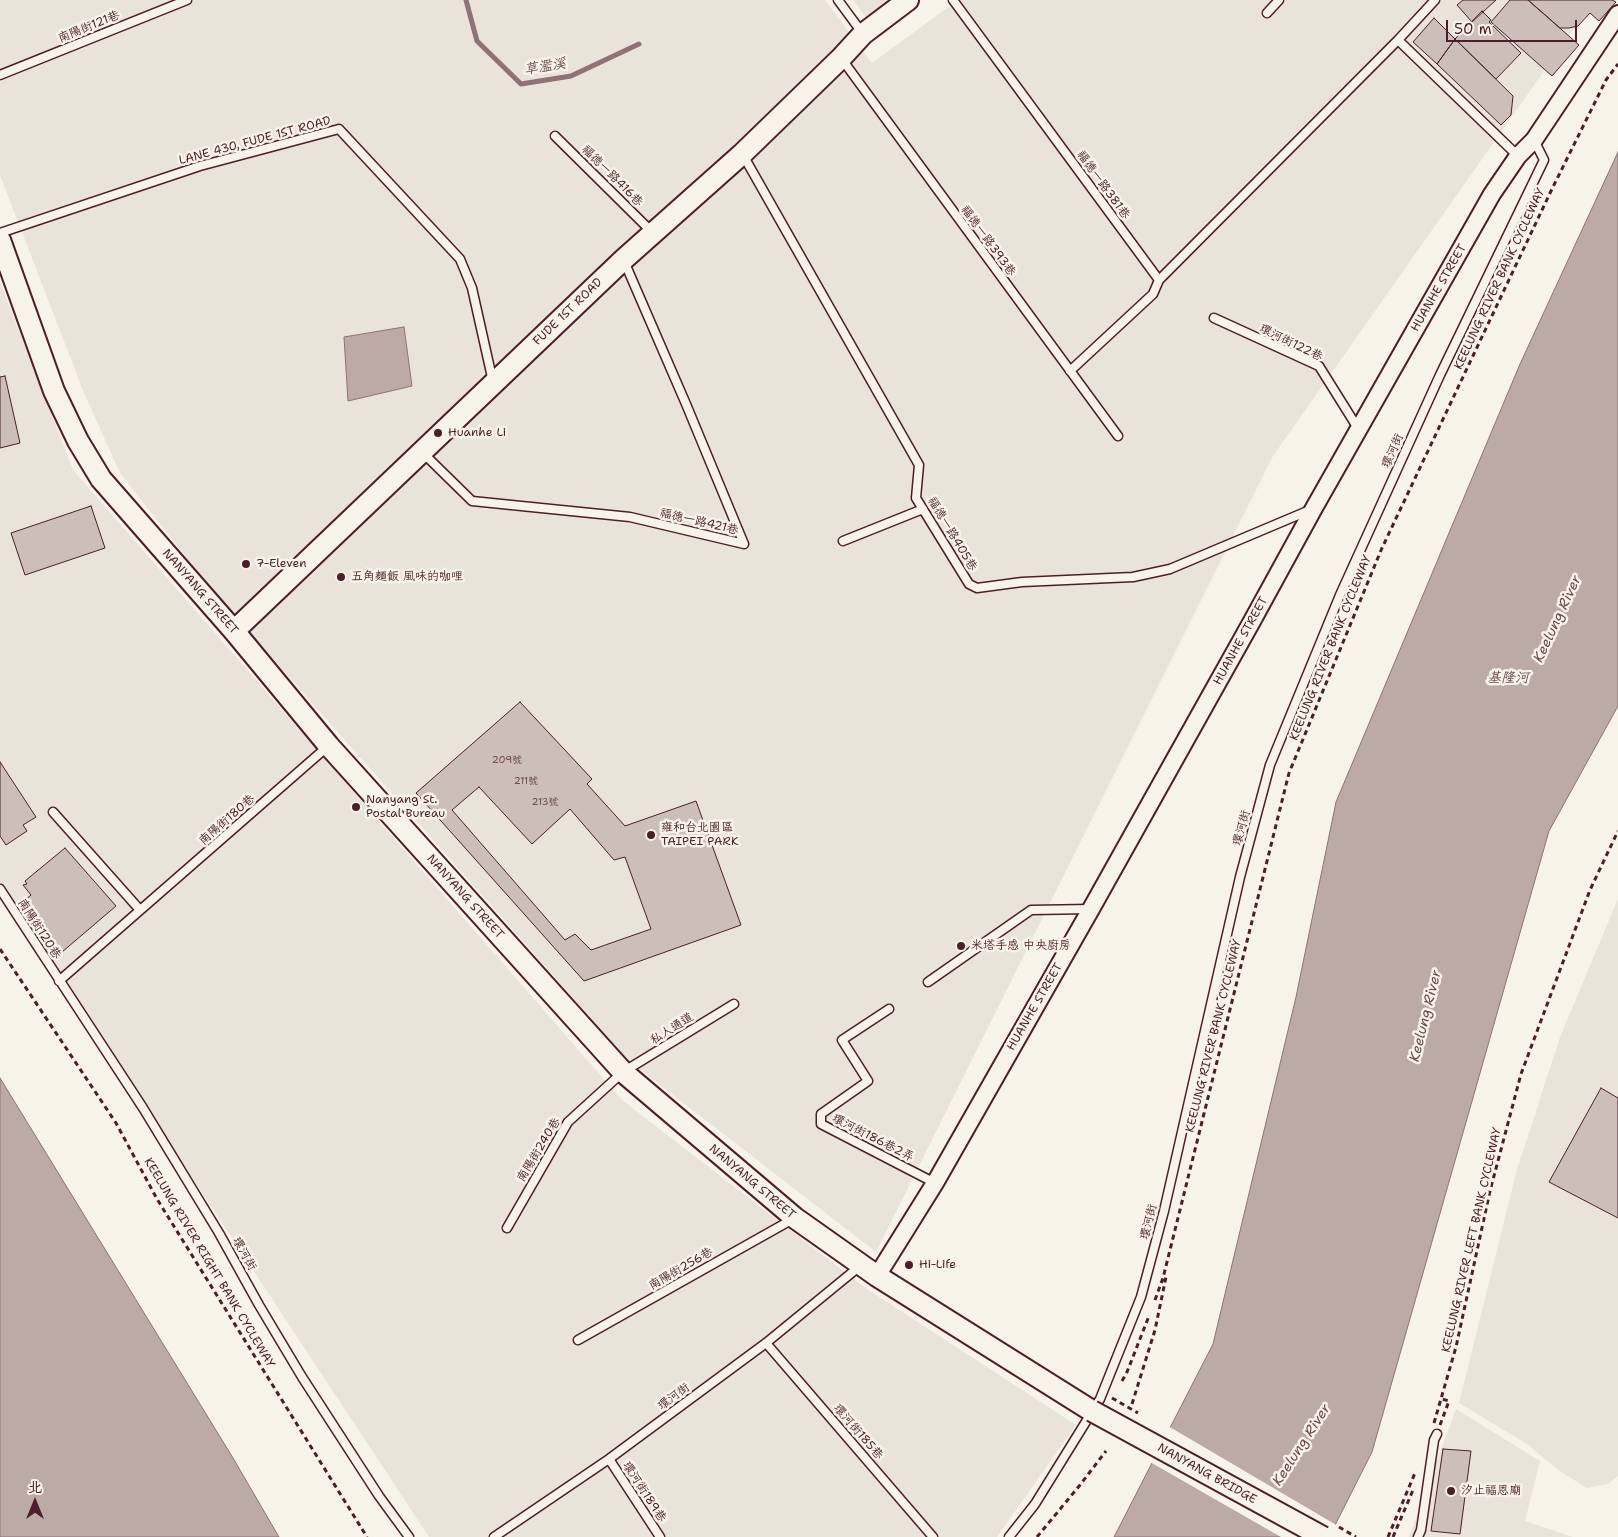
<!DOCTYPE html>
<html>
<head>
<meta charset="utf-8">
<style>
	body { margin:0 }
	#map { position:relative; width:1618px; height:1537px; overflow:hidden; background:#f7f3e8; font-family:"Shantell Sans","LXGW WenKai TC",sans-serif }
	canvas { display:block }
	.north { position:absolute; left:10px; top:1477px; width:50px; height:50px; -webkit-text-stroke:4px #f7f3e8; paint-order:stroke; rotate:0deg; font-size:14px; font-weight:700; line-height:20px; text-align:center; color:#4a1f2b }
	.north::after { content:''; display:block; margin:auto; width:18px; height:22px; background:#4a1f2b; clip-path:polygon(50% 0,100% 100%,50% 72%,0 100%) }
	.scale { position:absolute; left:1446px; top:20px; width:131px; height:22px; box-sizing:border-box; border:2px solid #4a1f2b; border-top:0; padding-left:6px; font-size:15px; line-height:18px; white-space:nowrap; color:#4a1f2b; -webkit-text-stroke:4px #f7f3e8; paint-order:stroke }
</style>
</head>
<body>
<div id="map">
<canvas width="1618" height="1537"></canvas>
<div class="north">北</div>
<div class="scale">50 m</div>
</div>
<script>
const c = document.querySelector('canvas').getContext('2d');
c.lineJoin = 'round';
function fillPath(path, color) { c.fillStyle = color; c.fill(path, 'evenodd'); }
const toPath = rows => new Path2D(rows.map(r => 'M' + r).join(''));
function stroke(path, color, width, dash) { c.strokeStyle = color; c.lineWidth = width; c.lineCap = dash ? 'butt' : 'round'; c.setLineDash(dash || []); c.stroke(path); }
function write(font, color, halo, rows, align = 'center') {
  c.font = font + ' "Shantell Sans","LXGW WenKai TC",sans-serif'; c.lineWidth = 5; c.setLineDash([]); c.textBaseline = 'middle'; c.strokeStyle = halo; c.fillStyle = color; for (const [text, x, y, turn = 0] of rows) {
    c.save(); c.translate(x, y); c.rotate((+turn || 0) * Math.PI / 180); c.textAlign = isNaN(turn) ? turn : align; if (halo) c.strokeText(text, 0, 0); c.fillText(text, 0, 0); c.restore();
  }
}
const built = toPath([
	[0,0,825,0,872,63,958,0,1594,0,1273,456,876,1252,628,1060,212,590,120,473,84,393,0,175],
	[853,0,889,0,866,18],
	[0,282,73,470,622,1100,864,1287,1076,1425,997,1537,429,1537,0,886],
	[1618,899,1618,1476,1608,1484,1587,1488,1558,1470,1527,1444,1459,1403,1516,1173,1560,1037],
	[1456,1409,1540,1461,1525,1521,1573,1537,1409,1537]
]);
const water = toPath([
	[1618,152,1618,706,1549,831,1372,1452,1329,1537,1114,1537,1213,1344,1296,997,1336,802,1520,364,1618,152],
	[404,327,412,386,348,401,344,337,404,327],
	[0,1078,233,1458,279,1537,0,1537,0,1078]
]);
const pier = toPath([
	[1168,1426,1338,1526,1332,1537,1281,1537,1150,1462]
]);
const stream = toPath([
	[466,0,477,41,521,84,571,76,639,44]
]);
const building = toPath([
	[1463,0,1496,0,1472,22,1457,5,1463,0],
	[1510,0,1528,0,1579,45,1552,76,1491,22,1510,0],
	[1528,0,1612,0,1616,2,1599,21,1590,13,1578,26,1569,28,1560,28,1528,0],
	[1482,11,1491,20,1489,22,1521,53,1496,79,1455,39,1482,11],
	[1434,18,1455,39,1437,64,1413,42,1434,18],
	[1455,39,1513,96,1511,115,1501,125,1437,64,1455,39],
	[5,376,20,443,0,448,0,377,5,376],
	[91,506,105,548,25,575,11,533,91,506],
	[520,702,592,779,587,784,625,826,696,801,741,925,584,981,416,793,520,702],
	[479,787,532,844,570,809,614,860,625,857,651,929,591,950,575,934,565,940,452,810,479,787],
	[0,762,36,817,23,825,27,831,6,845,0,836,0,762],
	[65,848,116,906,62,952,50,938,52,936,30,911,24,916,18,906,31,895,23,885,27,884,25,881,65,848],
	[1601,1088,1618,1098,1618,1218,1549,1182,1601,1088],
	[1443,1449,1471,1451,1460,1534,1431,1531,1443,1449]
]);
const path = toPath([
	[0,949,116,1123,157,1199,367,1537],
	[1155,1300,1163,1278,1289,773,1382,548,1551,191,1606,80,1618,64],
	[1122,1381,1127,1372,1149,1316],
	[1132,1404,1155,1330,1166,1277,1163,1276],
	[1434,1423,1456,1347,1490,1191,1521,1074,1590,890,1618,831],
	[1440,1425,1449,1401,1442,1399],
	[1037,1537,1080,1485,1106,1451],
	[1388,1537,1415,1473],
	[1393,1537,1413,1490]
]);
const service = toPath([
	[838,0,863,34],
	[953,0,1159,280,1153,294,1070,371],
	[1267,13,1279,0],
	[1398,40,1518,156],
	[841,58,1118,436],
	[0,75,187,0],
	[555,136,653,233],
	[743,155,919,465,916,498,969,584,977,588,1022,582,1133,577,1170,569,1310,510],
	[0,233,200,166,339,129,460,259,472,288,493,382],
	[1159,280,1398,40,1435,0],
	[1214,318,1319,366,1359,430],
	[422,452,472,501,630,517,744,544,686,404,624,261],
	[843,541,923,509],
	[53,812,140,910],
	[0,889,143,1108,219,1233,259,1305,302,1377,379,1496,409,1537],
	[59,981,327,747],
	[928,982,1031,910,1091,909],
	[889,1009,842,1040,868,1081,821,1114,821,1124,935,1183],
	[507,1228,568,1122,623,1072,734,1004],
	[578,1340,793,1219],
	[766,1343,933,1537],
	[609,1459,660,1537],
	[494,1537,609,1459,766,1343,860,1266],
	[1009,1537,1035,1504,1100,1399,1141,1297,1164,1211,1240,877,1270,765,1340,595,1440,375,1544,160,1534,140],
	[1418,1537,1421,1530,1434,1440,1437,1434]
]);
const minor = toPath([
	[877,1276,935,1183,1091,909,1251,623,1314,508,1492,194,1518,156,1534,140,1618,14]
]);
const tertiary = toPath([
	[0,240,54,391,78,441,101,479,234,631,329,746,623,1072,795,1218,877,1276,1092,1411],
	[234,631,624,259,742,154,841,58,863,34,908,0]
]);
const pathBridge = toPath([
	[1112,1398,1138,1413],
	[1339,1527,1356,1537]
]);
const tertiaryBridge = toPath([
	[1092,1411,1323,1537]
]);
const markers = [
	[438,433,5,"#4a1f2b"],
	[246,564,5,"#4a1f2b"],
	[341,577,5,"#4a1f2b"],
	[356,807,5,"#4a1f2b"],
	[651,835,5,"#4a1f2b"],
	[961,946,5,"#4a1f2b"],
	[909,1265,5,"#4a1f2b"],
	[1451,1491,5,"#4a1f2b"]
];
const numberNames = [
	["209號",507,760],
	["211號",526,781],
	["213號",545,802]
];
const streetNames = [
	["南陽街121巷",89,27,-22],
	["LANE 430, FUDE 1ST ROAD",255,141,-15],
	["福德一路416巷",612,176,45],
	["福德一路381巷",1103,185,54],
	["福德一路393巷",988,241,54],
	["KEELUNG RIVER BANK CYCLEWAY",1500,279,-65],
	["HUANHE STREET",1439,288,-60],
	["FUDE 1ST ROAD",568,312,-44],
	["環河街122巷",1291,343,26],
	["環河街",1393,451,-66],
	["福德一路421巷",699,522,13],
	["福德一路405巷",952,534,59],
	["NANYANG STREET",200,592,49],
	["HUANHE STREET",1241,641,-61],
	["KEELUNG RIVER BANK CYCLEWAY",1331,648,-68],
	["南陽街180巷",227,820,-41],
	["環河街",1242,828,-75],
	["NANYANG STREET",465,897,48],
	["南陽街120巷",39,929,57],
	["HUANHE STREET",1035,1007,-60],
	["私人通道",672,1029,-32],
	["KEELUNG RIVER BANK CYCLEWAY",1214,1036,-76],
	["環河街186巷2弄",873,1138,27],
	["南陽街240巷",539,1150,-59],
	["NANYANG STREET",752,1182,40],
	["環河街",1149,1222,-76],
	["KEELUNG RIVER LEFT BANK CYCLEWAY",1472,1240,-77],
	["環河街",244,1254,61],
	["KEELUNG RIVER RIGHT BANK CYCLEWAY",209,1263,59],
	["南陽街256巷",681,1269,-30],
	["環河街",674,1397,-37],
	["環河街185巷",858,1432,49],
	["NANYANG BRIDGE",1207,1474,29],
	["環河街189巷",644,1492,57]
];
const poiNames = [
	["Huanhe Li",448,433],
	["7-Eleven",256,564],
	["五角麵飯 風味的咖哩",351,577],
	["Nanyang St.",366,800],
	["Postal Bureau",366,814],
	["雍和台北園區",661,828],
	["TAIPEI PARK",661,842],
	["米塔手感 中央廚房",971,946],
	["Hi-Life",919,1265],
	["汐止福恩廟",1461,1491]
];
const waterNames = [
	["草濫溪",545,67,-9],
	["Keelung River",1558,619,-65],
	["基隆河",1508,678],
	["Keelung River",1426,1016,-76],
	["Keelung River",1302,1445,-57]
];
fillPath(built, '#eae3da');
fillPath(water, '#bcaaa7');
stroke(water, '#8e7275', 1);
fillPath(pier, '#f7f3e8');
stroke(stream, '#8e7275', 5);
fillPath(building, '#ccbfb9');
stroke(building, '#4a1f2b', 1);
stroke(service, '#4a1f2b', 11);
stroke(minor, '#4a1f2b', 20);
stroke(tertiary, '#4a1f2b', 24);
stroke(path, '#4a1f2b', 3, [5, 4]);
stroke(service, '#f7f3e8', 8);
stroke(minor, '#f7f3e8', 16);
stroke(tertiary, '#f7f3e8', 20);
stroke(tertiaryBridge, '#4a1f2b', 24, []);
stroke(pathBridge, '#4a1f2b', 3, [5, 4]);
stroke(tertiaryBridge, '#f7f3e8', 20);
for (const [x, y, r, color] of markers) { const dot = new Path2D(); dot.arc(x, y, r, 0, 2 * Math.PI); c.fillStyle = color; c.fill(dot); stroke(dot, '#f7f3e8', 2); }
write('10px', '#6a474e', null, numberNames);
write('12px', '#4a1f2b', '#f7f3e8', streetNames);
write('12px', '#4a1f2b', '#f7f3e8', poiNames, 'left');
write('italic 14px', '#6c4950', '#f7f3e8', waterNames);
</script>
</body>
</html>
